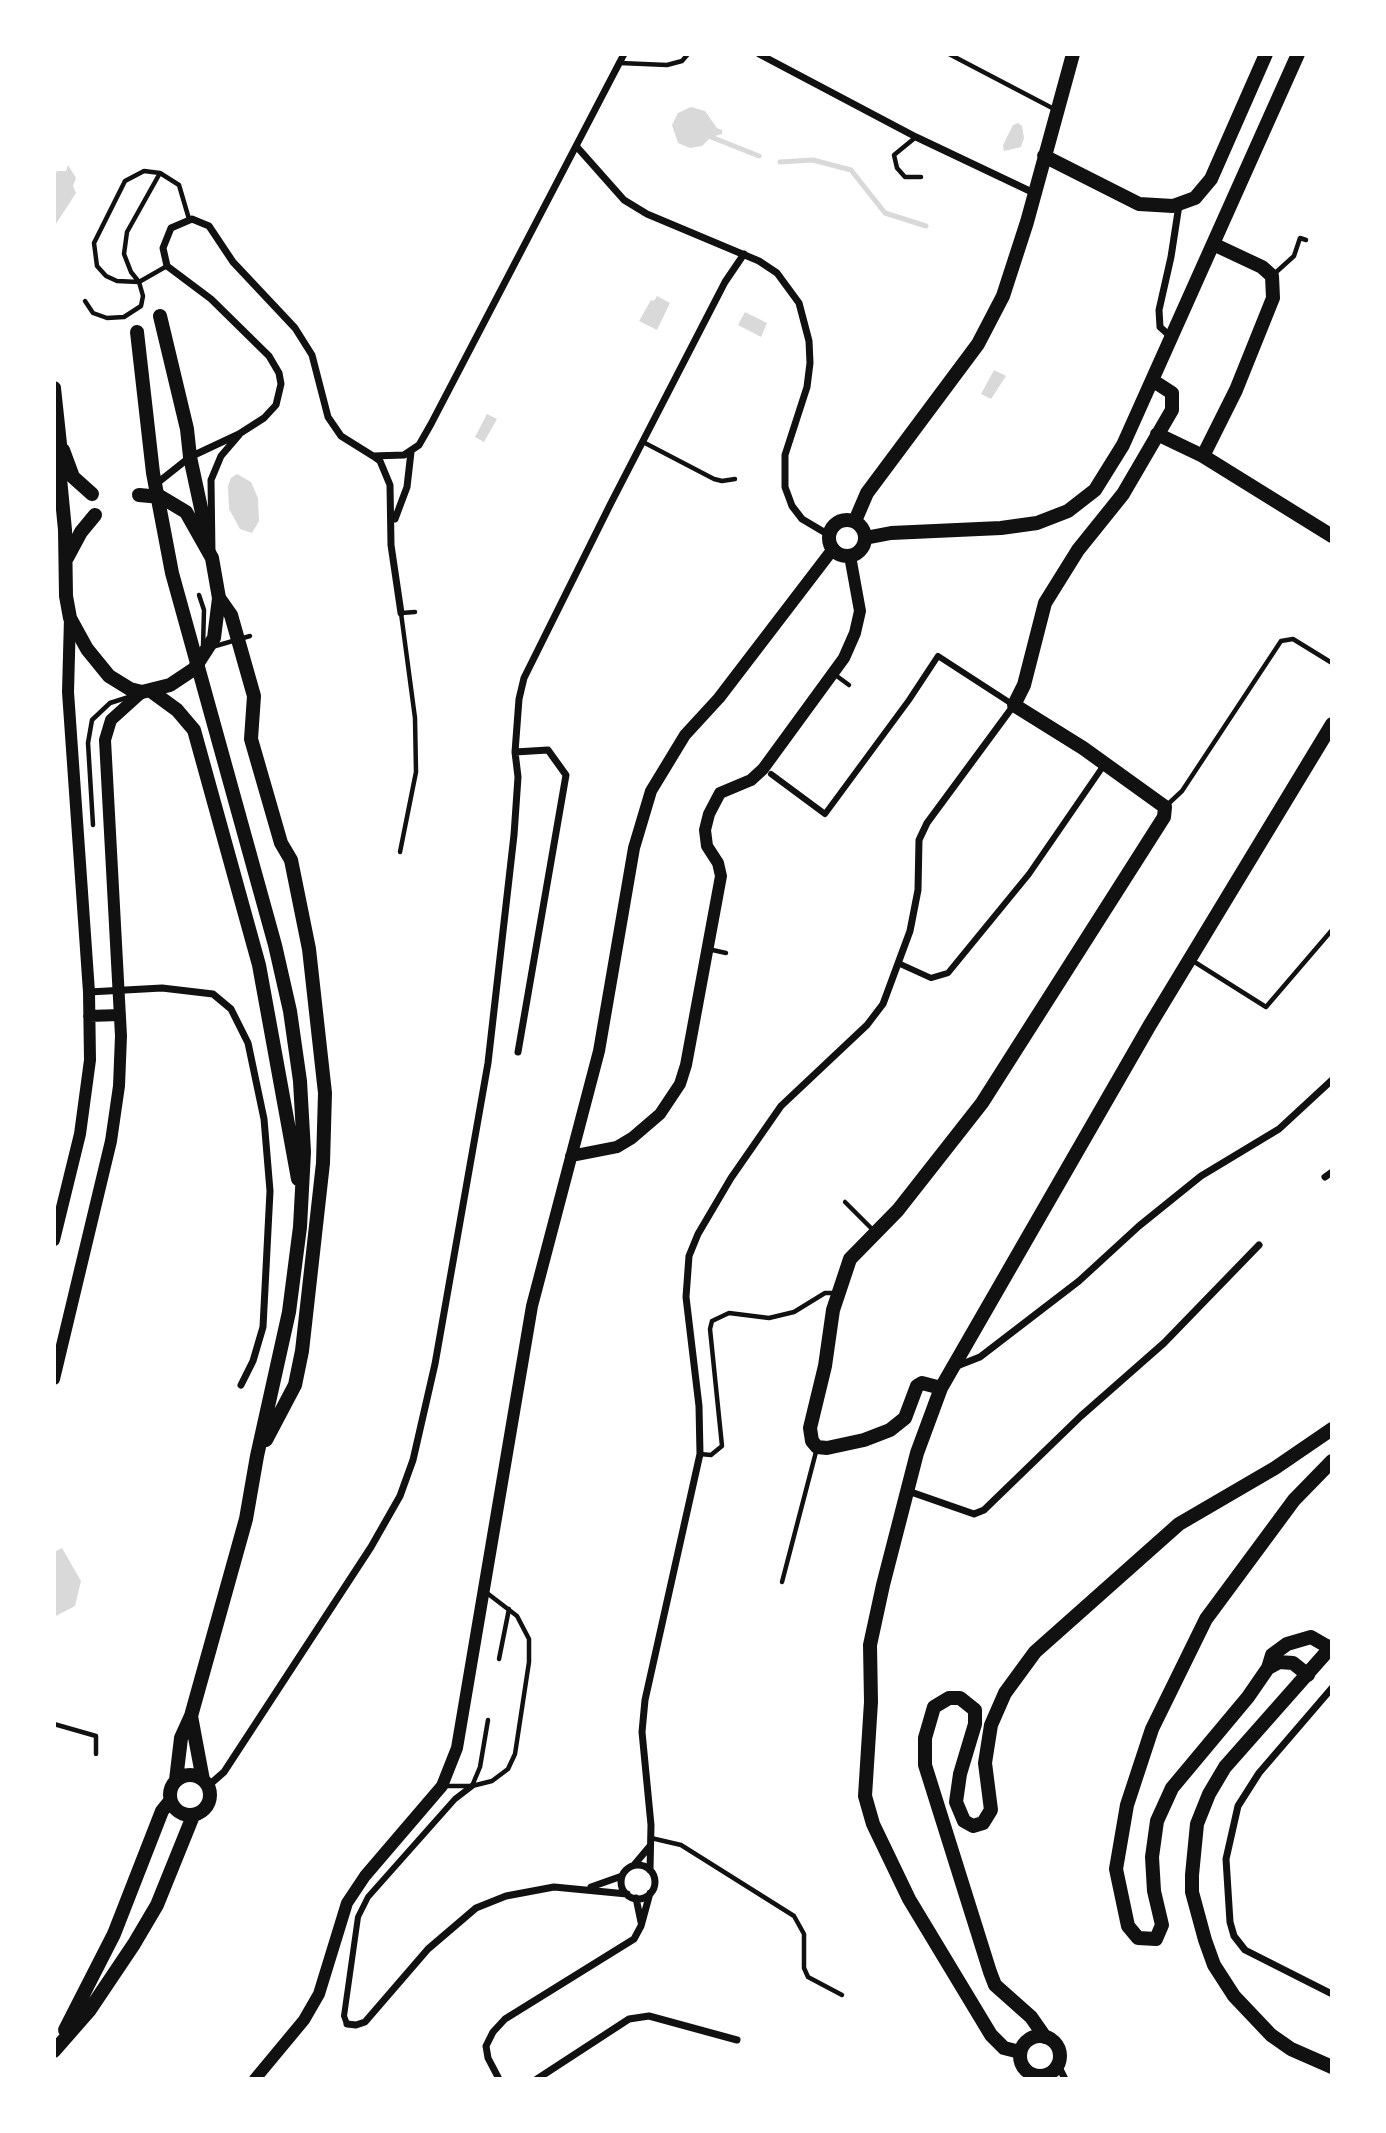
<!DOCTYPE html>
<html>
<head>
<meta charset="utf-8">
<style>
	body { margin:0 }
	#map { position:relative; width:1386px; height:2133px; overflow:hidden; background:#fff; font-family:"Archivo Narrow",sans-serif }
	canvas { display:block }
	.frame { position:absolute; inset:0; border:56px solid #fff; pointer-events:none }
</style>
</head>
<body>
<div id="map">
<canvas width="1386" height="2133"></canvas>
<div class="frame"></div>
</div>
<script>
const c = document.querySelector('canvas').getContext('2d');
c.lineJoin = 'round';
function fillPath(path, color) { c.fillStyle = color; c.fill(path, 'evenodd'); }
const toPath = rows => new Path2D(rows.map(r => 'M' + r).join(''));
function stroke(path, color, width, dash) { c.strokeStyle = color; c.lineWidth = width; c.lineCap = dash ? 'butt' : 'round'; c.setLineDash(dash || []); c.stroke(path); }
const water = toPath([
	[691,107,705,111,717,128,722,130,722,134,711,137,702,146,690,148,678,143,672,125,678,113],
	[1018,123,1022,126,1024,138,1021,147,1004,151,1003,145,1013,125],
	[68,165,76,178,73,186,76,193,54,227,54,175,57,171,66,171],
	[657,296,670,303,657,330,639,321,651,300,654,301],
	[745,312,767,323,761,337,738,325],
	[994,370,1006,376,991,399,981,394],
	[487,414,497,419,484,442,475,437],
	[237,474,251,482,258,498,259,521,252,533,240,529,229,509,228,486,231,478],
	[62,1548,81,1581,75,1606,54,1617,54,1552]
]);
const stream = toPath([
	[711,137,759,156],
	[780,162,813,160,851,170,885,213,926,226]
]);
const service = toPath([
	[949,54,1056,110],
	[620,63,667,65,682,61,688,54],
	[916,137,894,155,897,168,905,177,921,177],
	[167,266,139,282,131,272,124,254,127,232,160,173,179,185,189,219],
	[1273,275,1294,256,1300,238,1306,240],
	[85,301,93,313,107,318,124,317,141,306,143,296,139,282,117,281,106,276,97,266,94,243,125,181,144,171,160,173],
	[643,442,714,479,722,481,735,479],
	[199,595,204,610,203,647],
	[212,647,250,636],
	[834,674,849,685],
	[1166,806,1182,791,1281,641,1293,639,1332,663],
	[93,825,88,743,92,720,110,703,132,696],
	[400,852,416,772,415,718,401,613,415,612],
	[708,949,726,953],
	[1193,961,1266,1007,1332,930],
	[845,1202,874,1231],
	[700,1454,711,1455,722,1446,710,1329,712,1321,729,1313,769,1318,794,1312,825,1293,835,1293],
	[782,1582,817,1448],
	[499,1659,509,1609],
	[54,1724,96,1736,96,1754],
	[443,1786,472,1786,492,1781,508,1769,515,1754,529,1662,529,1639,517,1616,487,1593],
	[472,1786,480,1767,488,1720],
	[651,1838,681,1845,794,1916,804,1934,804,1968,808,1977,842,1995]
]);
const pedestrian = toPath([
	[771,774,825,814,909,700,938,656,1012,704],
	[898,963,931,978,948,973,1029,874,1104,765],
	[347,2024,344,2016,358,1917,368,1897,455,1799,472,1786]
]);
const minor = toPath([
	[759,54,916,137,1034,193],
	[577,147,624,200,647,214,759,261,777,273,799,303,809,341,810,363,807,387,785,455,785,487,792,506,802,519,829,535],
	[1171,337,1160,327,1159,310,1171,257,1179,205],
	[373,456,380,461,390,485,391,545,401,613],
	[156,484,190,457,239,434,264,418,276,405,281,384,279,373,269,356,211,299,167,266,163,248,171,228,192,219,209,226,233,262,295,328,312,355,328,417,341,436,373,456,404,455,419,445,431,424,624,54],
	[395,519,407,487,411,452],
	[212,554,211,480,221,456,239,435],
	[515,752,548,750,566,775,518,1052],
	[89,992,162,988,213,994,231,1009,248,1043,264,1119,270,1191,263,1327,253,1361,241,1385],
	[1325,1177,1332,1172],
	[957,1366,980,1357,1079,1281,1139,1226,1201,1176,1279,1129,1332,1080],
	[908,1491,974,1514,984,1510,1081,1416,1164,1343,1259,1245],
	[1332,1688,1259,1773,1238,1806,1226,1859,1230,1922,1234,1936,1245,1950,1332,1994],
	[208,1786,224,1772,371,1547,400,1496,413,1460,435,1364,488,1063,514,835,518,777,515,752,519,699,524,678,611,503,725,282,744,254],
	[634,1865,650,1846],
	'621 1882a17 17 0 1 1 34 0a17 17 0 1 1-34 0Z',
	[650,1870,651,1825,642,1732,645,1700,700,1454,699,1406,686,1297,689,1256,698,1234,731,1178,781,1106,867,1025,883,1004,910,931,918,890,919,840,927,823,1014,705],
	[591,1887,622,1876],
	[636,1898,641,1922],
	[347,2024,356,2025,365,2022,428,1949,476,1908,506,1896,554,1887,627,1894],
	[1058,2065,1065,2079],
	[499,2079,488,2058,486,2046,493,2032,505,2019,634,1939,641,1926,650,1893],
	[537,2079,629,2019,649,2016,737,2040]
]);
const tertiary = toPath([
	[89,1016,120,1015],
	[571,1156,617,1147,632,1138,660,1114,680,1084,686,1065,721,876,718,863,707,846,705,830,709,814,720,793,751,780,763,769,844,658,855,633,860,611,850,556],
	[54,1240,80,1134,90,1060,89,992,68,692,70,618],
	[54,1379,111,1141,119,1086,121,1036,105,740,111,720,142,692],
	[255,2079,304,2020,319,1994,347,1903,365,1876,442,1786,457,1748,532,1306,599,1051,634,848,651,791,685,735,719,698,833,549]
]);
const secondary = toPath([
	[1044,156,1139,204,1173,206,1195,198,1211,179,1266,54],
	[54,388,60,444,59,468,65,530,66,596,70,618,87,649,109,676,130,689,142,692,170,685,194,669,214,638,219,598,212,558,186,512,161,497,139,495],
	[1157,434,1203,456,1332,536],
	[63,450,73,477,92,494],
	[1203,456,1236,390,1273,298,1272,276,1262,267,1213,244],
	[190,457,207,536],
	'829 538a18 18 0 1 1 36 0a18 18 0 1 1-36 0Z',
	[855,521,867,493,978,344,1003,296,1027,222,1073,54],
	[865,538,891,533,1001,528,1037,523,1068,511,1095,490,1123,445,1298,54],
	[67,558,81,532,95,515],
	[941,1388,922,1383,917,1386,905,1418,890,1430,864,1440,827,1448,817,1447,812,1441,810,1428,825,1366,833,1310,850,1259,898,1210,982,1103,1164,817,1165,807,1083,748,1014,705,1024,685,1045,603,1078,550,1123,494,1172,410,1172,393,1152,380],
	[1330,1648,1311,1637,1287,1644,1272,1655,1268,1668,1248,1697,1172,1788,1157,1821,1152,1857,1154,1891,1162,1925,1156,1939,1138,1938,1128,1926,1116,1869,1127,1805,1152,1729,1206,1619,1294,1500,1332,1461],
	[1268,1668,1279,1662,1293,1663,1308,1675],
	'1020 2056a20 20 0 1 1 40 0a20 20 0 1 1-40 0Z',
	[1045,2037,1031,2017,995,1985,990,1972,925,1765,925,1738,934,1707,949,1698,960,1698,975,1710,975,1724,960,1774,956,1802,964,1821,973,1826,983,1823,991,1810,985,1763,991,1725,1005,1693,1035,1652,1179,1524,1275,1468,1332,1429],
	[1020,2052,1004,2048,991,2035,909,1899,873,1824,865,1796,871,1702,870,1645,883,1585,917,1453,941,1388,1151,1023,1332,724]
]);
const primary = toPath([
	[160,316,187,429,190,457],
	[137,332,153,473,172,573,275,945,290,1011,300,1081,304,1152,300,1227,289,1312,257,1456,246,1519,191,1716,181,1738,176,1780],
	[219,598,231,615,254,696,251,739,281,843,291,860,309,949,325,1093,323,1163,302,1351,295,1385,266,1440],
	[151,691,177,710,194,730,259,965,298,1179],
	[1332,1646,1225,1767,1209,1794,1197,1824,1192,1875,1192,1892,1205,1940,1214,1965,1234,1996,1271,2035,1291,2049,1332,2067],
	[191,1716,203,1780],
	'170 1795a20 20 0 1 1 40 0a20 20 0 1 1-40 0Z',
	[65,2030,114,1934,162,1811,170,1801],
	[54,2051,89,2011,134,1944,157,1905,193,1816]
]);
fillPath(water, '#d9d9d9');
stroke(stream, '#d9d9d9', 5);
stroke(service, '#111', 4.5);
stroke(pedestrian, '#111', 6);
stroke(minor, '#111', 7);
stroke(tertiary, '#111', 12);
stroke(secondary, '#111', 14);
stroke(primary, '#111', 14);
</script>
</body>
</html>
